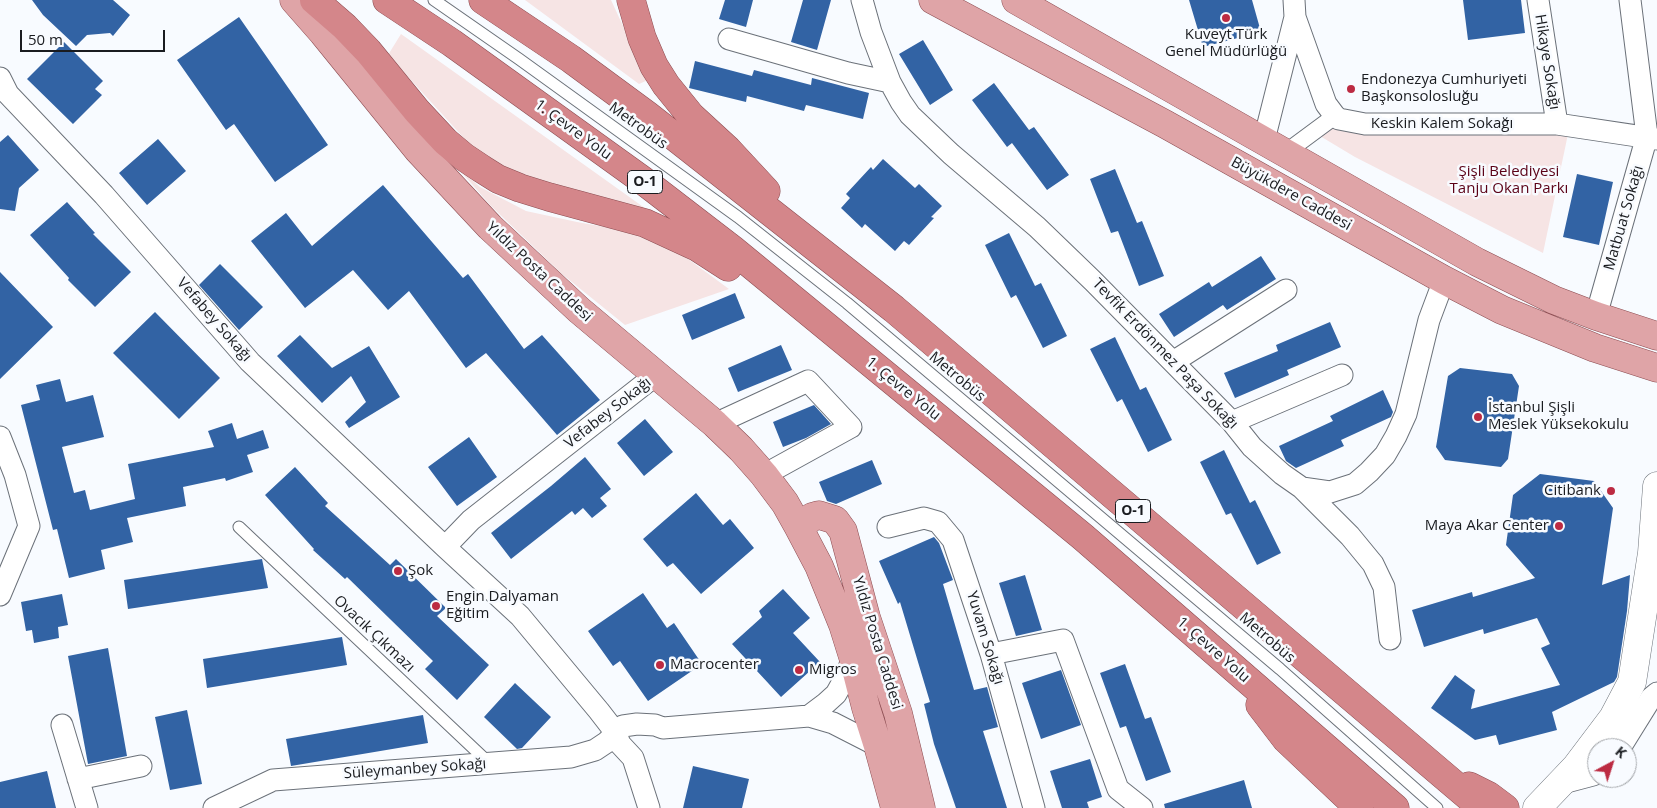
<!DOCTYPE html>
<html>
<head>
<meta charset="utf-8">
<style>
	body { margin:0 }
	#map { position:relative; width:1657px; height:808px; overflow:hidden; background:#f8fbff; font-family:"Open Sans",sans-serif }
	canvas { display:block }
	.north { position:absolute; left:1587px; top:738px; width:50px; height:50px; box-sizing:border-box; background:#f8fbff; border:1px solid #9fa2a6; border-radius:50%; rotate:40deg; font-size:14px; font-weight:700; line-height:20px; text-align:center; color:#1a1c20 }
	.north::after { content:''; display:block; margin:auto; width:18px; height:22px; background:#bc2b42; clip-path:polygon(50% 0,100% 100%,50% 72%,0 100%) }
	.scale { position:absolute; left:20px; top:30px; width:145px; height:22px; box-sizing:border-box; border:2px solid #1a1c20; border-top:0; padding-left:6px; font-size:15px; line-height:18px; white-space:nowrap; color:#1a1c20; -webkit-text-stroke:4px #f8fbff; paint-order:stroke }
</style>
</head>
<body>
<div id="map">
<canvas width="1657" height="808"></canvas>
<div class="north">K</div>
<div class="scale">50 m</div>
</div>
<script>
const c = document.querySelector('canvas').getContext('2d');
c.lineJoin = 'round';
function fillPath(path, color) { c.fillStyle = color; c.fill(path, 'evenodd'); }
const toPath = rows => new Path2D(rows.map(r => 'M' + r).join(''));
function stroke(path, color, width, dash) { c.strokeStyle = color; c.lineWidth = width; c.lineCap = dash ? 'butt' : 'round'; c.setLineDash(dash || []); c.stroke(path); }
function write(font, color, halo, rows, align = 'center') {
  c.font = font + ' "Open Sans",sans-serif'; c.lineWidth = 5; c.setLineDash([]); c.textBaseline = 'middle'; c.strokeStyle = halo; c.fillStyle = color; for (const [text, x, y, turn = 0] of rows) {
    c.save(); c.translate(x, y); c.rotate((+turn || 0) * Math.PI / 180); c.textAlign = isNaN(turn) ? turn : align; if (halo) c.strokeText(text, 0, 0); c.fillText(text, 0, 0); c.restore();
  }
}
const green = toPath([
	[525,0,611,0,648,80,639,84],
	[401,34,656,216,506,170,473,148,388,55],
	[1334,126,1568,134,1543,253,1355,157,1320,136],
	[456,166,480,187,526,211,577,222,633,232,680,253,729,289,625,325,562,274,491,206]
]);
const building = toPath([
	[32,0,113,0,130,15,113,36,110,33,87,35,76,46,43,15],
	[725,0,753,0,746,27,719,19],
	[803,0,831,0,817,50,791,42],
	[1189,0,1252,0,1261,32,1203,47],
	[1463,0,1521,0,1525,33,1468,40],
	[239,17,328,145,275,182,234,124,226,130,177,60],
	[923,40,953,90,930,105,899,54],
	[64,42,103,81,95,89,102,95,73,124,27,79],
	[695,61,752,76,754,70,811,85,812,78,869,93,863,119,806,105,804,111,747,96,746,102,689,88],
	[994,83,1029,130,1034,127,1069,175,1047,190,1012,143,1007,147,972,100],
	[8,135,39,170,19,188,15,211,0,209,0,142],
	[158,139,186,171,147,205,119,173],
	[883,159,915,188,919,184,942,206,931,217,934,218,909,245,904,241,895,251,865,224,862,228,841,208,850,198,846,194,871,167,873,170],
	[1115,169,1137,223,1142,221,1164,276,1139,286,1118,231,1111,233,1090,179],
	[1577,174,1613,182,1599,245,1563,237],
	[383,185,463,278,468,274,524,349,542,335,600,400,557,435,486,353,466,368,409,291,388,310,353,270,305,308,251,241,286,213,312,246],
	[67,202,95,233,93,234,131,272,95,307,68,280,69,278,30,235],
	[1009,233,1035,286,1041,283,1067,336,1043,348,1016,295,1011,298,985,245],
	[1261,256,1276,279,1227,310,1223,305,1174,337,1159,314,1209,282,1212,287],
	[220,264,263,307,239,330,199,285],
	[0,272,53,327,0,379],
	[735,293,745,318,692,340,682,315],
	[155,312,220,378,179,419,113,353],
	[1330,322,1341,347,1287,370,1289,375,1235,398,1224,373,1278,351,1276,345],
	[300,335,332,368,369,346,400,397,349,428,345,422,366,402,351,376,322,403,277,356],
	[1115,337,1140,390,1146,387,1172,440,1148,452,1122,399,1117,402,1090,349],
	[781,345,792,370,738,392,728,368],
	[1460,368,1512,374,1519,386,1508,459,1501,467,1445,460,1436,447,1448,376],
	[60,379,66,402,93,395,104,437,62,447,74,493,85,490,90,510,135,499,128,464,214,447,208,431,232,423,237,439,263,430,269,448,247,455,253,472,226,481,225,478,183,487,186,506,127,518,133,542,101,550,105,569,69,578,57,529,53,530,21,405,40,400,36,385],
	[1383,390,1393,412,1391,417,1341,440,1344,446,1296,468,1286,461,1279,446,1333,421,1330,416],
	[814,405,831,424,806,438,783,447,773,422],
	[645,419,673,452,644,476,617,443],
	[469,437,497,477,457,506,428,467],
	[1224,450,1250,503,1255,500,1281,553,1257,565,1231,513,1226,515,1200,462],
	[585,457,611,489,600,498,607,506,592,518,583,508,575,515,572,511,511,559,491,533,551,486],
	[872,460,882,484,836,504,827,501,819,482],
	[295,467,328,503,325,506,390,565,396,559,446,608,437,616,489,665,457,700,425,669,433,661,347,577,345,579,313,550,314,549,265,495],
	[1540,474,1594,481,1613,508,1602,585,1630,575,1627,611,1617,677,1614,682,1552,712,1557,730,1499,745,1496,735,1475,740,1431,708,1455,675,1475,690,1471,709,1560,685,1541,648,1550,644,1537,618,1484,634,1483,629,1424,647,1412,610,1472,592,1473,597,1535,578,1506,545,1513,495],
	[696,493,723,525,730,519,754,548,701,594,673,563,667,567,643,539],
	[934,537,939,543,953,580,943,584,974,690,987,687,998,727,983,731,1007,808,956,808,934,744,924,704,930,702,900,602,898,604,879,561],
	[262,559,268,588,128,609,124,580],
	[1025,575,1042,630,1016,636,999,583],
	[783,589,810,618,793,633,820,662,781,697,732,644,762,617,759,611],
	[643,593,667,628,674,623,702,664,648,701,620,661,613,666,588,631],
	[62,594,68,625,58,627,59,638,34,643,32,630,26,631,21,602],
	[342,637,347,665,207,688,203,659],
	[108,648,127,756,88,764,68,656],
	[1125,664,1145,719,1151,717,1171,772,1146,781,1126,726,1120,728,1100,673],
	[1061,670,1081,725,1041,739,1022,683],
	[515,683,551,717,522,748,517,749,484,717],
	[187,710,202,784,170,790,155,717],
	[423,715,428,743,291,766,286,739],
	[1090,759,1102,797,1087,802,1089,808,1062,808,1050,771],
	[693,766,749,779,742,808,683,808],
	[47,771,56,808,0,808,0,782],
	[1244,780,1252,808,1165,808,1164,804]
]);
const service = toPath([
	[434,0,519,59,738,217,847,303,1280,669,1437,808],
	[239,527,489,763]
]);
const pedestrian = toPath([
	[1285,153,1335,116]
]);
const minor = toPath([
	[862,0,871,32,890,82,901,102,910,115,951,154,1037,227,1093,281,1232,422,1252,447,1282,474,1302,488,1330,492,1355,484,1369,472,1385,455,1396,436,1406,414,1429,320,1444,280],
	[1294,0,1295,17,1326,104,1335,116,1339,119,1365,124,1557,124,1657,139],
	[1538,0,1557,124],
	[729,39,848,73,890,82],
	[0,78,8,94,104,195,250,362,445,547,520,616,599,711,616,733,620,744,633,758,649,808],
	[1264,140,1295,17],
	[1596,316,1647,136,1630,0],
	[1173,362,1286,290],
	[1232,422,1342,375],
	[715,424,808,381,851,427,764,475],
	[0,437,15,475,29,526,0,595],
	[1302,488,1350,536,1373,564,1384,587,1390,639],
	[888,527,924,518,938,522,953,540,991,654,1034,808],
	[445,547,471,520,656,375],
	[991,654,1063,640,1118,789,1142,808],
	[809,716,825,704,836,694,846,676,853,657],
	[62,725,87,808],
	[1620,748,1651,698,1657,693],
	[78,779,141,766],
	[1559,784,1593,775,1597,771],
	[214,808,273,780,571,757,595,750,607,742,623,726,637,724,655,725,663,728,809,716,833,723,878,746]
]);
const secondary = toPath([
	[1537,808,1576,767,1613,718,1632,682,1652,553,1657,486]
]);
const primary = toPath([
	[294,0,323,33,418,150,490,227,579,310,715,424,741,449,764,475,785,503,799,528,819,566,843,625,853,657,866,708,878,746,895,808],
	[933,0,1165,124,1444,280,1502,310,1595,348,1657,368],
	[1016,0,1477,262,1554,300,1596,316,1657,336],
	[799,528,812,517,819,515,835,520,843,531,866,617,898,713,921,808]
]);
const trunk = toPath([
	[314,0,345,27,368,51,417,111,445,141,464,157,482,169,498,179,520,188,549,197,645,223,697,247,728,267],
	[387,0,452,43,641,179,732,249,1083,537,1395,808],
	[483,0,571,59,647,115,894,309,1482,808],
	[631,0,642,38,654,66,666,85,691,116,728,150,766,191],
	[1260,705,1286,739,1359,808],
	[1469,786,1489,796,1505,808]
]);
const markers = [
	[1226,18,5,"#bc2b42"],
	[1351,89,5,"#bc2b42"],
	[1478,417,5,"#bc2b42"],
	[1611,491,5,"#bc2b42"],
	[1559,526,5,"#bc2b42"],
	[398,571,5,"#bc2b42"],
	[436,606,5,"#bc2b42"],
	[660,665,5,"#bc2b42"],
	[799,670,5,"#bc2b42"]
];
const shields = [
	[645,182,35],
	[1133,511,35]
];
const shieldNames = [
	["O-1",645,182],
	["O-1",1133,511]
];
const poiNames = [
	["Kuveyt Türk",1226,35,"center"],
	["Genel Müdürlüğü",1226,52,"center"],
	["Endonezya Cumhuriyeti",1361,80],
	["Başkonsolosluğu",1361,97],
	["İstanbul Şişli",1488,408],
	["Meslek Yüksekokulu",1488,425],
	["Citibank",1601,491,"right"],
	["Maya Akar Center",1549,526,"right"],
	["Şok",408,571],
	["Engin Dalyaman",446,597],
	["Eğitim",446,614],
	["Macrocenter",670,665],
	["Migros",809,670]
];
const streetNames = [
	["Hikaye Sokağı",1547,62,81],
	["Keskin Kalem Sokağı",1442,124],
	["Metrobüs",638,126,36],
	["1. Çevre Yolu",573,130,36],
	["Büyükdere Caddesi",1291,194,29],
	["Matbuat Sokağı",1624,218,-74],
	["Yıldız Posta Caddesi",539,272,43],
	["Vefabey Sokağı",214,320,49],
	["Tevfik Erdönmez Paşa Sokağı",1165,354,46],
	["Metrobüs",957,377,40],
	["1. Çevre Yolu",903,389,39],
	["Vefabey Sokağı",608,413,-38],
	["Ovacık Çıkmazı",374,634,43],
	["Yuvam Sokağı",985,638,73],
	["Metrobüs",1267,638,41],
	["Yıldız Posta Caddesi",877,643,73],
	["1. Çevre Yolu",1213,650,41],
	["Süleymanbey Sokağı",415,769,-4]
];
const parkNames = [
	["Şişli Belediyesi",1509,172],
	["Tanju Okan Parkı",1509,189]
];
fillPath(green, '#f6e4e4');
fillPath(building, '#3263a4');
stroke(service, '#6b7179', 13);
stroke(pedestrian, '#6b7179', 18);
stroke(minor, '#6b7179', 23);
stroke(secondary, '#6b7179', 29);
stroke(primary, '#8c4d52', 29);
stroke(trunk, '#8c4d52', 29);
stroke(service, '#fff', 11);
stroke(pedestrian, '#fff', 16);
stroke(minor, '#fff', 21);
stroke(secondary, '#fff', 28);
stroke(primary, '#dfa4a7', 28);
stroke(trunk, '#d4868a', 28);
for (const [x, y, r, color] of markers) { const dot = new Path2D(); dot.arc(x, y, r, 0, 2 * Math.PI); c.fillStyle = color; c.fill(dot); stroke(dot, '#f8fbff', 2); }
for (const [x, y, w] of shields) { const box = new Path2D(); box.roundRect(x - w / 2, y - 11.5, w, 23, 4); c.fillStyle = '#f8fbff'; c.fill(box); stroke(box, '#1a1c20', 1); }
write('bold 14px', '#1a1c20', null, shieldNames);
write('15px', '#1a1c20', '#f8fbff', poiNames, 'left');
write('15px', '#1a1c20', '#f8fbff', streetNames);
write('15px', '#5b0217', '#f8fbff', parkNames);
</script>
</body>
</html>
